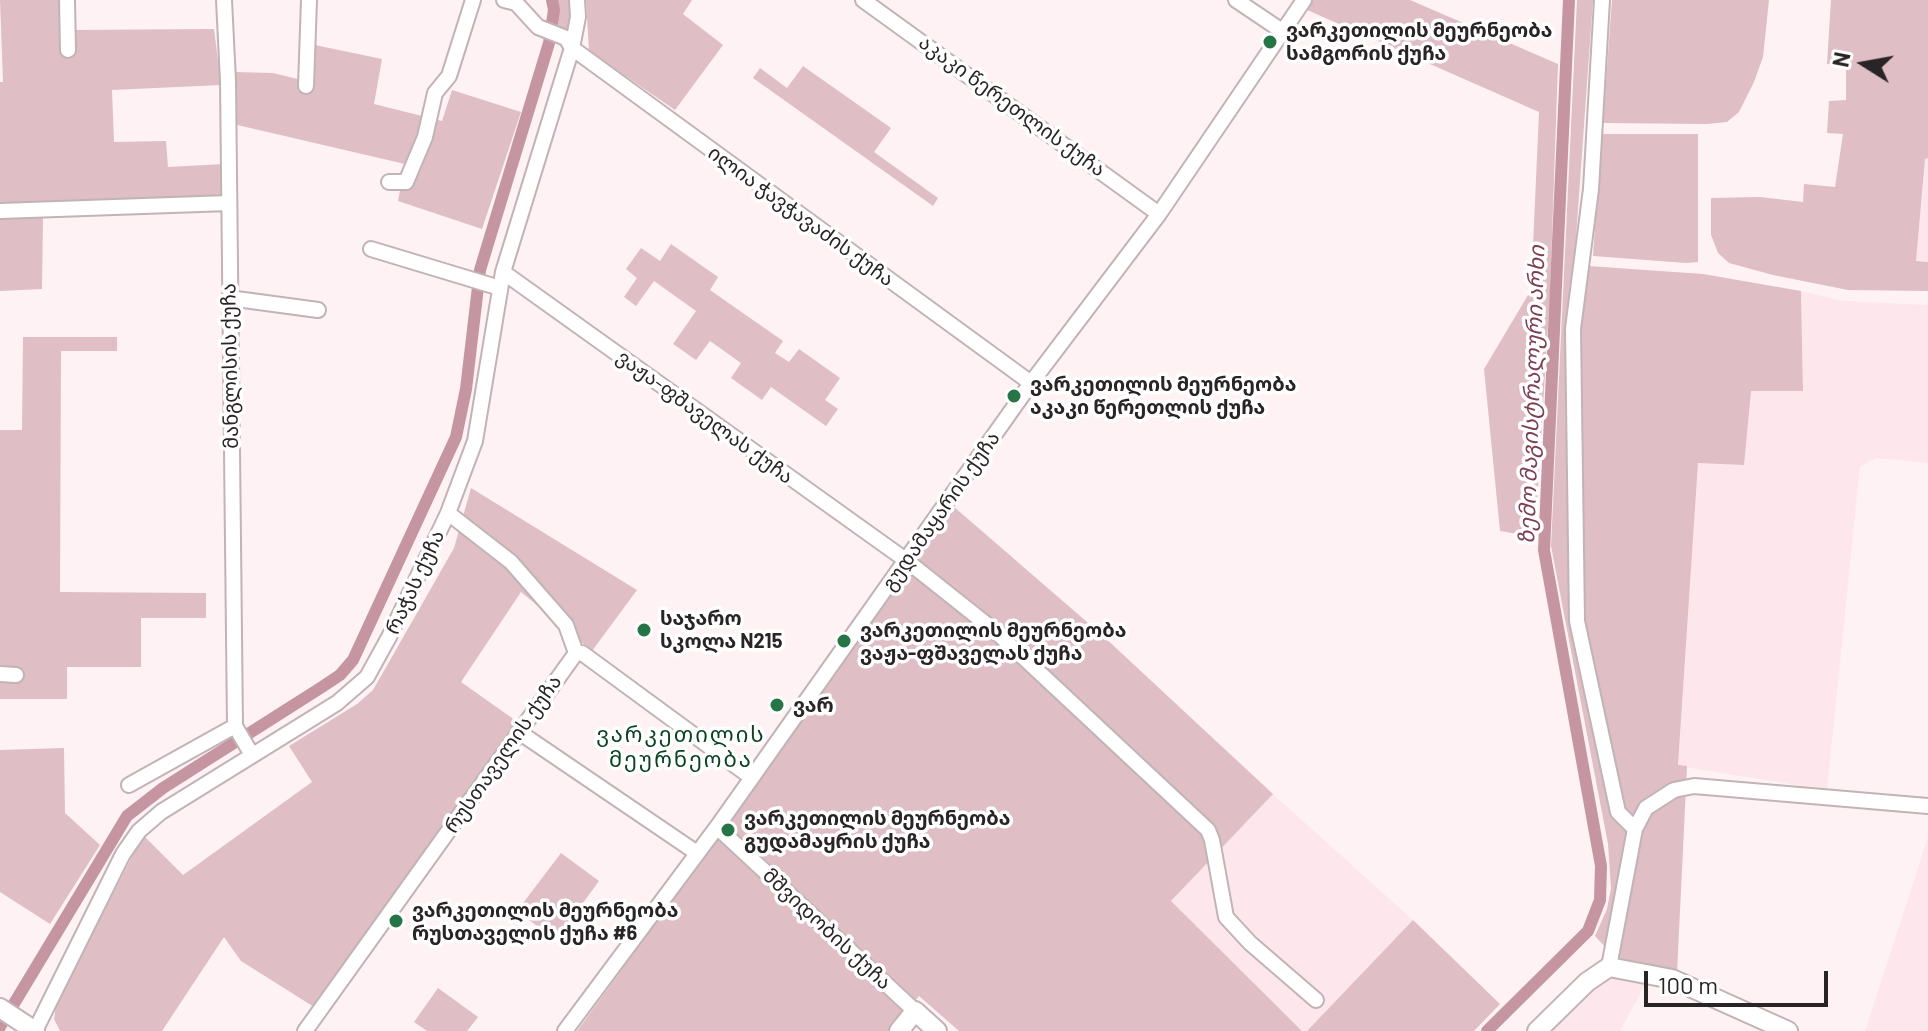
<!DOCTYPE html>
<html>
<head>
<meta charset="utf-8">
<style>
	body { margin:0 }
	#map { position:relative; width:1928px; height:1031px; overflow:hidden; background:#fef2f4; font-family:Barlow,sans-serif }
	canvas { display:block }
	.north { position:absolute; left:1824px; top:24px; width:80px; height:80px; -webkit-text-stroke:6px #fff; paint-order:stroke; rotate:281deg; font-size:22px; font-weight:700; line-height:32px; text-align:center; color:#292425 }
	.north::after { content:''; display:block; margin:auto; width:28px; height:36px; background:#292425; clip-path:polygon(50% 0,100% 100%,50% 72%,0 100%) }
	.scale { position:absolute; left:1644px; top:971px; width:184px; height:36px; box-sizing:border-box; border:4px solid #292425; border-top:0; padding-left:10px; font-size:24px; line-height:28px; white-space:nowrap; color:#292425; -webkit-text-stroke:6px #fff; paint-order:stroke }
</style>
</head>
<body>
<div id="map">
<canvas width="1928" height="1031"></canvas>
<div class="north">N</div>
<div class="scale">100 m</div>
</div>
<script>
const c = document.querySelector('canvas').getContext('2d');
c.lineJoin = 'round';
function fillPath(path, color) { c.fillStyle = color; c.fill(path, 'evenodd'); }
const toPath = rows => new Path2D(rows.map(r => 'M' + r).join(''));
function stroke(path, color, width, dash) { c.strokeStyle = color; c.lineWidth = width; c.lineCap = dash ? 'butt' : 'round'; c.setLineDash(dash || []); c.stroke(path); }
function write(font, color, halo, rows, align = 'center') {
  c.font = font + ' Barlow,"Noto Sans Georgian",sans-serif'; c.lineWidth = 7; c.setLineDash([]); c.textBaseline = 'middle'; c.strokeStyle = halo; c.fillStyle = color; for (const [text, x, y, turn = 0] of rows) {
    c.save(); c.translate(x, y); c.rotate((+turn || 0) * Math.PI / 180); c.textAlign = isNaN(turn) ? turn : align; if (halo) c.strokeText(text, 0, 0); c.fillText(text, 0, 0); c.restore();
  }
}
const built = toPath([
	[1925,158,1928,158,1928,262,1916,261],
	[1801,291,1843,301,1928,305,1928,463,1876,458,1860,467,1827,790,1678,766,1698,462,1750,391,1803,391],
	[1273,794,1413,920,1307,1031,1302,1031,1171,901],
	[1928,837,1928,1031,1865,1031],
	[1616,977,1646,983,1620,1031,1547,1031,1581,995,1604,979]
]);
const green = toPath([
	[0,0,71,0,72,30,214,29,221,85,112,90,114,142,166,141,168,167,224,164,223,209,43,216,42,289,0,291,0,82,3,82],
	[557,0,568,0,571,6,567,32,558,27],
	[586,0,692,0,683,14,723,45,675,110,589,51],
	[1311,0,1410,0,1558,64,1550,293,1535,537,1500,531,1484,369,1531,290,1539,112,1305,9],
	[1577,0,1593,0,1574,265,1703,274,1801,291,1803,391,1751,391,1744,465,1698,463,1678,765,1687,766,1677,973,1636,961,1619,962,1595,936,1607,909,1611,888,1608,844,1551,546],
	[1612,0,1769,0,1763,57,1754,82,1739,112,1727,122,1707,124,1603,123],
	[1831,0,1928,0,1928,158,1925,159,1916,261,1928,262,1928,291,1848,290,1773,275,1729,263,1718,253,1711,235,1711,198,1760,197,1803,202,1804,184,1835,187,1843,134,1827,133,1829,101,1846,100,1846,66,1827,64],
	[315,45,382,59,374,104,442,121,452,90,521,112,482,229,398,201,405,164,233,124,234,72,273,73,314,83],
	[803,66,891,128,874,152,938,198,933,206,753,78,760,68,787,88],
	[1601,134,1698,134,1698,262,1686,263,1593,256],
	[671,244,718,277,710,290,783,341,775,353,789,362,799,349,840,378,825,400,838,409,826,426,771,387,762,400,731,378,741,363,710,341,696,360,673,344,696,311,654,281,636,306,624,297,637,278,626,269,641,248,660,261],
	[23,337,117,337,117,351,61,351,60,592,206,593,206,618,141,618,141,667,67,667,67,699,0,699,0,430,22,430],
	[471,488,637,590,592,651,521,592,461,682,519,723,314,1007,241,961,224,937,162,1031,60,1031,54,1019,56,1006,143,835,183,875,312,782,289,746,357,704,373,690,454,548],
	[953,506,1102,635,1273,794,1171,901,1302,1031,959,1031,919,996,891,1031,577,1031,717,839],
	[64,748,65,813,100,845,50,924,0,892,0,750],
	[561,853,599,881,556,940,517,911],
	[1413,920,1500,1004,1474,1031,1307,1031],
	[438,988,478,1017,467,1031,427,1031,414,1022]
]);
const canal = toPath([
	[0,1027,127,816,163,788,322,687,340,675,353,660,456,437,466,389,480,270,549,43,554,10,552,0],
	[1487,1031,1588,931,1600,900,1601,866,1544,550,1569,0]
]);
const minor = toPath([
	[67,0,68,50],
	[224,0,228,81,235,726,252,755],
	[504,0,516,3,538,27,566,38,572,48,1031,383],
	[863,0,1159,214],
	[1236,0,1282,31],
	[1602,0,1591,189,1573,329,1577,621,1618,812,1635,829],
	[306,86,309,0],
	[389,182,406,182,425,137,435,93,449,76,473,0],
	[0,211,229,203],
	[371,249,500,288],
	[503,272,907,561,995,631,1208,830,1212,840,1226,917,1250,943,1316,1000],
	[229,298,318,310],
	[448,513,511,562,566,625,576,653],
	[576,653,582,653,751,777],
	[0,674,16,675],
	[519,732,697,853],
	[129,785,235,726],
	[717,827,915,1011],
	[1609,967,1635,829,1646,808,1674,790,1694,786,1928,806],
	[35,1031,123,854,139,831,161,812,337,703,367,677,389,637,448,513,475,441,503,272,572,48,578,17,577,0],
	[305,1031,576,653],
	[565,1031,717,827,1031,383,1159,214,1304,0]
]);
const tertiary = toPath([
	[0,1008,35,1031],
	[899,1031,915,1011,937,1031],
	[1537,1031,1587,982,1609,967,1672,979,1788,1031]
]);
const markers = [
	[1270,42,8,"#267546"],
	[1014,396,8,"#267546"],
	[644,630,8,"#267546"],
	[844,641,8,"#267546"],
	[777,705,8,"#267546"],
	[728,830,8,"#267546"],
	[396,921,8,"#267546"]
];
const poiNames = [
	["ვარკეთილის მეურნეობა",1286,30],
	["სამგორის ქუჩა",1286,53],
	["ვარკეთილის მეურნეობა",1030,384],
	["აკაკი წერეთლის ქუჩა",1030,407],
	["საჯარო",660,618],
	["სკოლა N215",660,641],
	["ვარკეთილის მეურნეობა",860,630],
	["ვაჟა-ფშაველას ქუჩა",860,653],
	["ვარ",793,705],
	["ვარკეთილის მეურნეობა",744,818],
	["გუდამაყრის ქუჩა",744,841],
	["ვარკეთილის მეურნეობა",412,910],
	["რუსთაველის ქუჩა #6",412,933]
];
const streetNames = [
	["აკაკი წერეთლის ქუჩა",1012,106,36],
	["ილია ჭავჭავაძის ქუჩა",801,216,36],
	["მანგლისის ქუჩა",230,366,-91],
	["ვაჟა-ფშაველას ქუჩა",705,417,36],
	["გუდამაყარის ქუჩა",941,511,-55],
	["რაჭას ქუჩა",415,582,-65],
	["რუსთაველის ქუჩა",503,754,-55],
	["მშვიდობის ქუჩა",827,929,43]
];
const waterNames = [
	["ზემო მაგისტრალური არხი",1532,395,-88]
];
const neighbourhoodNames = [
	["ვარკეთილის",681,735],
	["მეურნეობა",681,760]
];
fillPath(built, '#fee7ec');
fillPath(green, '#dfbec6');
stroke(canal, '#c695a2', 12);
stroke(minor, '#c1b3b6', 18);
stroke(tertiary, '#c1b3b6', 22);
stroke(minor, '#fff', 14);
stroke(tertiary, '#fff', 18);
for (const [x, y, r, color] of markers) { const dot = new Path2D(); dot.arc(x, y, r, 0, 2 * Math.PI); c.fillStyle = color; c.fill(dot); stroke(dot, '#fff', 3); }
write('bold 20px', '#292425', '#fff', poiNames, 'left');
write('20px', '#292425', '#fff', streetNames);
write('italic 22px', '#7d3e52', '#fff', waterNames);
c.letterSpacing = '2px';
write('22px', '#0a4323', '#fff', neighbourhoodNames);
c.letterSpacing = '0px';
</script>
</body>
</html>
